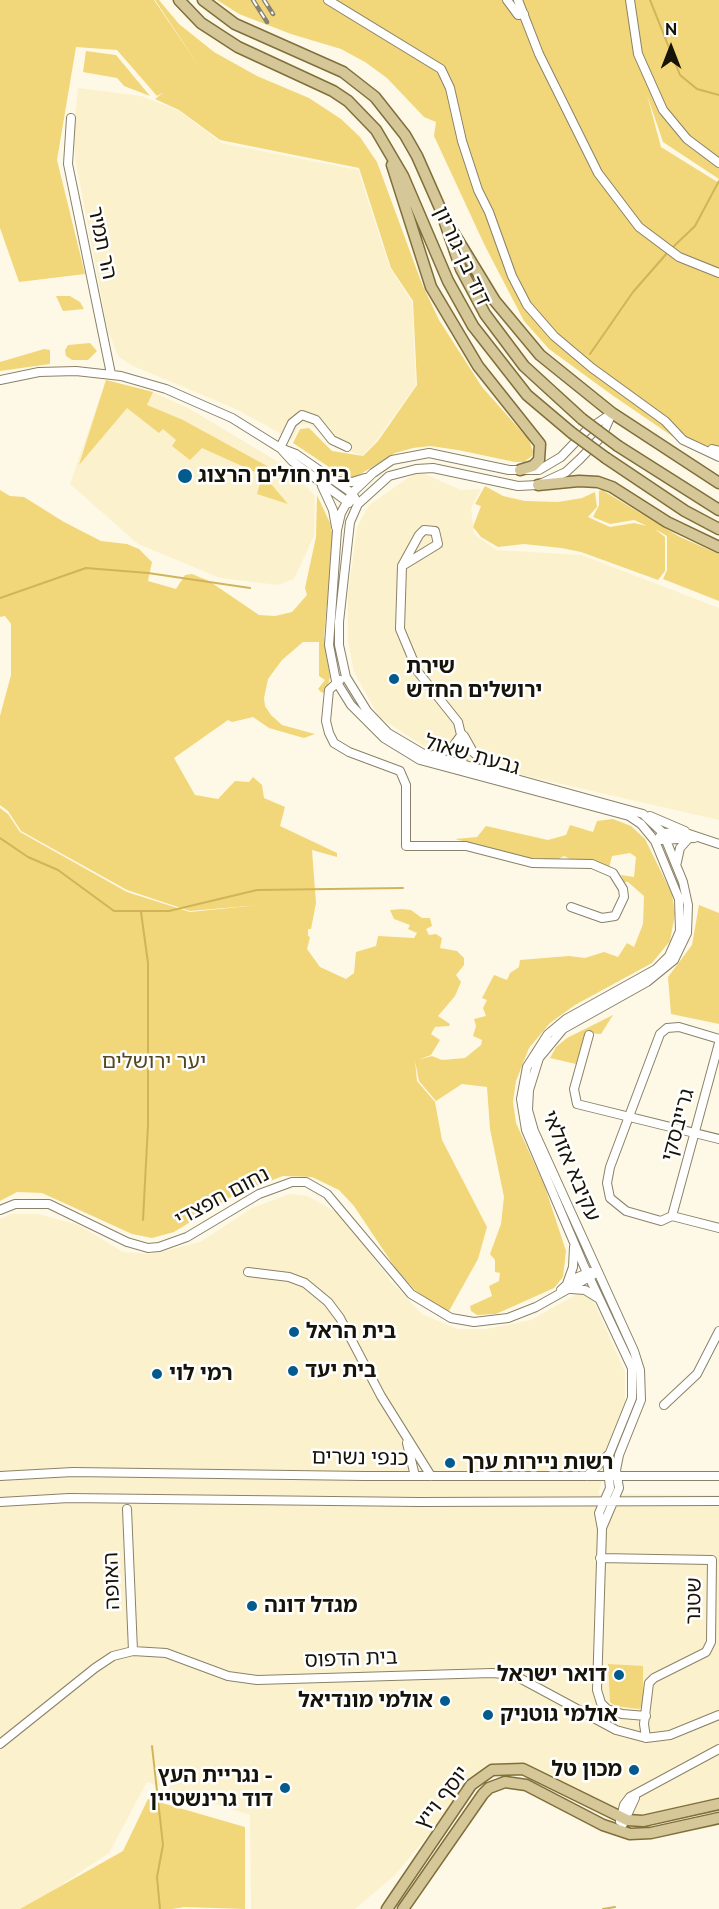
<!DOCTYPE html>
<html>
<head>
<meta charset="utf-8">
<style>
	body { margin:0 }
	#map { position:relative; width:719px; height:1909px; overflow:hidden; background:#fef9e7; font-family:Raleway,sans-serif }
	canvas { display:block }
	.north { position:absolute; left:641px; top:18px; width:60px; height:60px; -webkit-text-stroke:4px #fff; paint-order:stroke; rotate:0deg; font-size:16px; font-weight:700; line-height:24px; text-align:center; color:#161309 }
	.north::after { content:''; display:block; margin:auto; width:21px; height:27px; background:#161309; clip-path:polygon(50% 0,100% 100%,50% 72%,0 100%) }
</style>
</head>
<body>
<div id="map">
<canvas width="719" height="1909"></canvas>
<div class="north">N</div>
</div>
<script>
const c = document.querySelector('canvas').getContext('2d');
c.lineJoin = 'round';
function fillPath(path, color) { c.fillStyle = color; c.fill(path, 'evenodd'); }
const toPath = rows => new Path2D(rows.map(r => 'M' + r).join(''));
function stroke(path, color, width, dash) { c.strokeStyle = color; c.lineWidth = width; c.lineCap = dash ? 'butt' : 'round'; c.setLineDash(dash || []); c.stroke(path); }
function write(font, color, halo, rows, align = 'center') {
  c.font = font + ' Raleway,"Noto Sans Hebrew",sans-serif'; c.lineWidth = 5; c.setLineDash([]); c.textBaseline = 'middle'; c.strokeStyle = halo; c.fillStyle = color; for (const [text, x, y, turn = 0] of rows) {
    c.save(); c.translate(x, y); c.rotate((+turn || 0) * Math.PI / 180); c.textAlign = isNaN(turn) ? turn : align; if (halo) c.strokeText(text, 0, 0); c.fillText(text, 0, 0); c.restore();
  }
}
const built = toPath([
	[78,88,142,96,179,111,222,143,358,170,390,268,412,302,416,385,377,440,362,456,336,446,322,432,308,424,299,425,292,440,236,409,133,366,119,357,108,332,76,163,73,135],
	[106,380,153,392,190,409,290,469,315,496,314,536,294,579,278,585,220,578,138,544,70,484],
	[418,471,461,490,481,489,471,508,474,534,496,550,582,555,719,608,719,820,452,759,422,745,379,717,354,672,348,641,348,595,357,527,369,505],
	[290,1194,308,1196,343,1216,389,1279,422,1314,457,1329,486,1329,531,1320,588,1288,625,1372,625,1407,598,1494,719,1495,719,1818,698,1812,633,1820,583,1794,496,1765,479,1773,465,1784,430,1833,395,1875,355,1909,251,1909,250,1815,147,1782,109,1853,25,1909,0,1909,0,1219,10,1214,39,1214,79,1225,123,1252,151,1254,200,1242,252,1208]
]);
const green = toPath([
	[0,0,154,0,201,69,155,0,159,0,179,24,214,52,257,76,309,98,341,119,360,137,377,162,422,284,439,320,482,387,529,440,533,451,532,456,524,462,515,462,458,450,430,446,413,448,395,453,354,478,341,475,293,443,300,429,309,428,332,451,363,456,378,441,417,385,413,301,391,268,359,168,220,140,179,110,155,99,164,92,157,96,117,50,76,47,57,160,85,274,19,282,0,228],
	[217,0,719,0,719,179,663,142,647,95,661,147,719,183,719,459,672,436,612,395,549,349,524,321,485,246,434,136,436,122,424,117,387,78,365,62,341,49,291,34,239,14],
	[86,51,116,55,150,96,124,86,117,78,83,72],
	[56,296,70,296,80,302,84,309,63,311],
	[90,343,97,351,88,360,72,360,66,356,65,350,68,345],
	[44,349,50,350,50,364,0,371,0,362],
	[106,380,153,392,147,405,183,420,267,466,271,484,288,504,257,494,262,475,202,448,190,460,172,446,176,440,163,429,159,433,127,408,79,465],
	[485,486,503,496,525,501,558,502,582,498,595,492,597,507,588,517,610,527,634,523,647,526,634,520,610,524,593,517,599,505,599,491,602,490,680,537,719,554,719,601,663,579,667,570,667,536,655,529,665,537,665,571,658,580,581,552,561,548,524,544,498,547,481,537,473,527,481,506,475,504],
	[0,490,10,496,24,497,64,522,101,541,127,544,139,549,152,562,148,581,176,589,185,575,192,574,209,581,259,615,275,616,292,612,307,595,305,588,316,537,317,495,330,523,333,537,324,636,330,677,326,694,321,692,318,689,325,680,319,676,319,642,303,642,282,660,268,679,264,698,265,706,271,715,282,725,315,734,304,738,269,728,253,717,232,722,228,720,174,758,195,795,218,799,235,781,249,782,253,777,262,785,264,798,285,807,280,826,337,853,337,857,312,850,316,903,311,929,308,929,308,936,310,937,307,949,320,967,346,979,354,973,356,952,376,946,378,936,414,938,417,933,408,929,410,925,394,919,390,910,402,909,411,910,422,918,430,918,432,926,426,929,429,935,436,934,442,938,440,948,457,951,464,958,464,965,456,975,461,982,455,996,438,1016,450,1024,449,1026,435,1027,431,1034,440,1040,431,1055,418,1060,432,1056,442,1060,465,1058,481,1045,482,1040,473,1036,476,1026,474,1019,486,1016,483,1008,487,1000,482,998,494,975,507,980,510,973,519,967,520,960,569,956,585,958,604,952,618,957,627,943,634,947,643,924,644,896,628,882,624,882,621,875,634,877,636,857,630,853,612,856,609,868,574,861,564,856,553,862,532,860,455,839,477,837,486,826,548,840,566,835,570,825,593,832,597,821,613,819,631,826,645,839,672,894,675,914,670,941,652,963,575,1005,550,1023,529,1048,516,1081,513,1102,516,1123,545,1187,566,1251,563,1277,554,1288,496,1314,477,1315,471,1311,470,1306,492,1296,489,1286,499,1281,500,1273,495,1272,495,1260,490,1254,501,1224,504,1197,490,1129,487,1087,462,1084,436,1101,419,1081,415,1061,417,1081,435,1102,442,1140,487,1227,478,1259,449,1311,432,1304,415,1290,396,1269,354,1206,339,1190,312,1177,283,1176,236,1194,174,1232,152,1238,132,1234,42,1193,17,1192,0,1201,0,808,8,814,20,832,127,892,190,912,259,905,190,911,127,890,21,831,8,811,0,805,0,716,11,675,11,624,5,616,0,617],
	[699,905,719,913,719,1024,671,1014,668,977,692,945],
	[613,1015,601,1034,586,1033,576,1064,550,1058,556,1047,567,1038],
	[608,1664,643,1666,643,1706,639,1709,616,1706,610,1702],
	[148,1799,245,1827,245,1909,185,1907,172,1909,20,1909,123,1851]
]);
const stream = toPath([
	[650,0,680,75,697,89,719,95],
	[672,248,695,226,719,181],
	[590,354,633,292,668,252],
	[0,598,86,568,148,573,250,588],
	[0,838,28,857,58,870,114,911,169,911,257,890,403,888],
	[141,912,148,963,148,1125,143,1220],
	[152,1746,163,1845,157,1877,160,1909],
	[603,1909,615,1907]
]);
const minor = toPath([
	[328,0,441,69,450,88,462,141,478,190,489,212,512,276,527,305,554,336,592,368,665,421,683,440,719,457],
	[507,0,518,15,524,14],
	[518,0,539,54,598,173,639,227,679,257,719,273],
	[630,0,638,54,663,110,687,139,719,163],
	[71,118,68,164,111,374],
	[0,380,39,372,76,371,121,376,166,389,232,418,280,448,296,454,352,493,358,504],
	[612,413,586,431,561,457,539,470,509,470,429,453,392,460,373,473,352,493,341,513,337,530,329,645,336,681,351,705,384,738,420,760,629,816,641,824,655,841,679,899,680,931,669,956,656,969,566,1019,548,1034,527,1067,521,1099,526,1130,584,1266,632,1368,632,1398,607,1460,610,1488,599,1513,602,1529,597,1690,601,1703,607,1709,622,1714,646,1716],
	[280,448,292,423,302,415,316,420,332,440,347,447],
	[712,449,719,451],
	[282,450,292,461,349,503],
	[337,481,352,482,365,478],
	[322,486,333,510,336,527],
	[402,566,438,544,435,531,424,530,419,535,402,566,400,629,418,672,458,722,463,743,462,768],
	[340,680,329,690,326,721,329,733,334,743,349,752,400,771,406,785,406,846,466,846,532,863,592,864,613,873,623,889,624,897,615,916,602,918,571,907],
	[464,736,473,752,495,771],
	[433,755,451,749,462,734],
	[650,816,685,831],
	[660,836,663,833,683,832,719,844],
	[662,840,694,838],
	[677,862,680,848,689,838],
	[589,1035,574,1089,577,1104,719,1139],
	[719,1039,679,1027,667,1028,660,1034,610,1167,607,1183,610,1198,626,1211,661,1221,672,1216,719,1228],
	[0,1210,15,1204,49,1204,127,1242,148,1248,159,1247,187,1237,259,1194,292,1182,306,1182,327,1194,411,1294,451,1318,474,1322,508,1318,536,1307,593,1275],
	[672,1216,719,1043],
	[248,1272,289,1277,305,1283,328,1302,340,1318,381,1396,431,1476],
	[567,1284,573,1267,574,1247],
	[571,1289,585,1290,598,1298],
	[561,1290,573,1279,590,1272],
	[664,1405,697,1374,719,1331],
	[407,1443,415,1476],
	[0,1476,73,1472,365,1476,719,1476],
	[587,1476,608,1455],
	[0,1502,69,1498,419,1502,719,1501],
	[127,1509,133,1651],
	[602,1528,619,1488,616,1470,619,1455,641,1400,640,1370,634,1351,534,1131,528,1110,529,1090,539,1058,563,1029,647,982,674,960,687,933,688,905,683,882,663,833,643,814,422,753,388,733,367,711,346,677,339,645,339,622,350,522,358,504,389,476,416,469,433,468,518,486,538,485,566,472,580,459,602,436,612,413],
	[600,1558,712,1560,711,1642,706,1652,654,1678,649,1683,644,1724,646,1738],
	[0,1744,95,1668,113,1656,133,1651,166,1653,228,1676,257,1680,492,1673,514,1675,616,1730,646,1738,670,1735,719,1715],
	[620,1821,624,1805,630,1797,719,1749],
	[623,1824,635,1798]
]);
const major = toPath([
	[179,0,201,23,238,47,333,91,348,101,376,130,403,176,448,281,473,326,527,395,572,433],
	[203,0,235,24,343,72,375,97,405,135,417,156,440,208,461,269,485,314,524,366,582,419],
	[392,165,431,287,478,366,540,444,539,460,533,466,520,470],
	[453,232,495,301,540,355,612,413,719,483],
	[618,446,719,510],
	[606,458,685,511,719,529],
	[538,485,579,481,598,482,612,487,667,522,719,547],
	[387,1909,471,1785,492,1770,523,1769,627,1820,643,1821,719,1804],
	[403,1909,483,1794,489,1788,505,1782,526,1785,603,1825,630,1834,651,1833,719,1818]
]);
const rail = toPath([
	[253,0,267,22],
	[264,0,273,14]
]);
const majorBridge = toPath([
	[582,419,618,446],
	[572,433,606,458]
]);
const markers = [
	[185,476,8,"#025b8c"],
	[394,679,6,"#025b8c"],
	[294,1332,6,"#025b8c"],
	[293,1371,6,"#025b8c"],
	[157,1374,6,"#025b8c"],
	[450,1463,6,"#025b8c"],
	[252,1606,6,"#025b8c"],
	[619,1675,6,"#025b8c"],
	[445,1701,6,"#025b8c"],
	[488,1715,6,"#025b8c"],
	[634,1770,6,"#025b8c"],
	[285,1788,6,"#025b8c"]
];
const streetNames = [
	["הר תמיר",102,243,78],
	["דוד בן-גוריון",462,256,65],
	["גבעת שאול",472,755,16],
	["גרייבסקי",678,1125,-75],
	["עקיבא אזולאי",571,1166,67],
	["נחום חפצדי",222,1197,-28],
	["כנפי נשרים",360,1458,1],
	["האופה",112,1581,-92],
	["שטנר",694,1601,-89],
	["בית הדפוס",351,1659,-2],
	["יוסף וייץ",442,1798,-52]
];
const poiNames = [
	["בית חולים הרצוג",198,476],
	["שירת",406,667],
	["ירושלים החדש",406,691],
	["בית הראל",306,1332],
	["בית יעד",305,1371],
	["רמי לוי",169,1374],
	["רשות ניירות ערך",462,1463],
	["מגדל דונה",264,1606],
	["דואר ישראל",607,1675,"right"],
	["אולמי מונדיאל",433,1701,"right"],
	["אולמי גוטניק",500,1715],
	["מכון טל",622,1770,"right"],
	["נגריית העץ -",273,1776,"right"],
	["דוד גרינשטיין",273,1800,"right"]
];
const parkNames = [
	["יער ירושלים",154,1062]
];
fillPath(built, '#fcf1cd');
fillPath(green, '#f2d67a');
stroke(stream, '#d0b558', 2);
stroke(minor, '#8a8268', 10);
stroke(major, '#806f3a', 13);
stroke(minor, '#fff', 8);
stroke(major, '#d5c798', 10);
stroke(rail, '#868274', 4.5);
stroke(rail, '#fff', 2, [7]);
stroke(majorBridge, '#806f3a', 13, []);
stroke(majorBridge, '#d5c798', 10);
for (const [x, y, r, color] of markers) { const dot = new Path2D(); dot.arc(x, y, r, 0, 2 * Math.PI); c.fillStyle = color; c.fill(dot); stroke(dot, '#fff', 2); }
write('21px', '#161309', '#fff', streetNames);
write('bold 21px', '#161309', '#fff', poiNames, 'left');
write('21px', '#544821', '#fff', parkNames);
</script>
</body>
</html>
